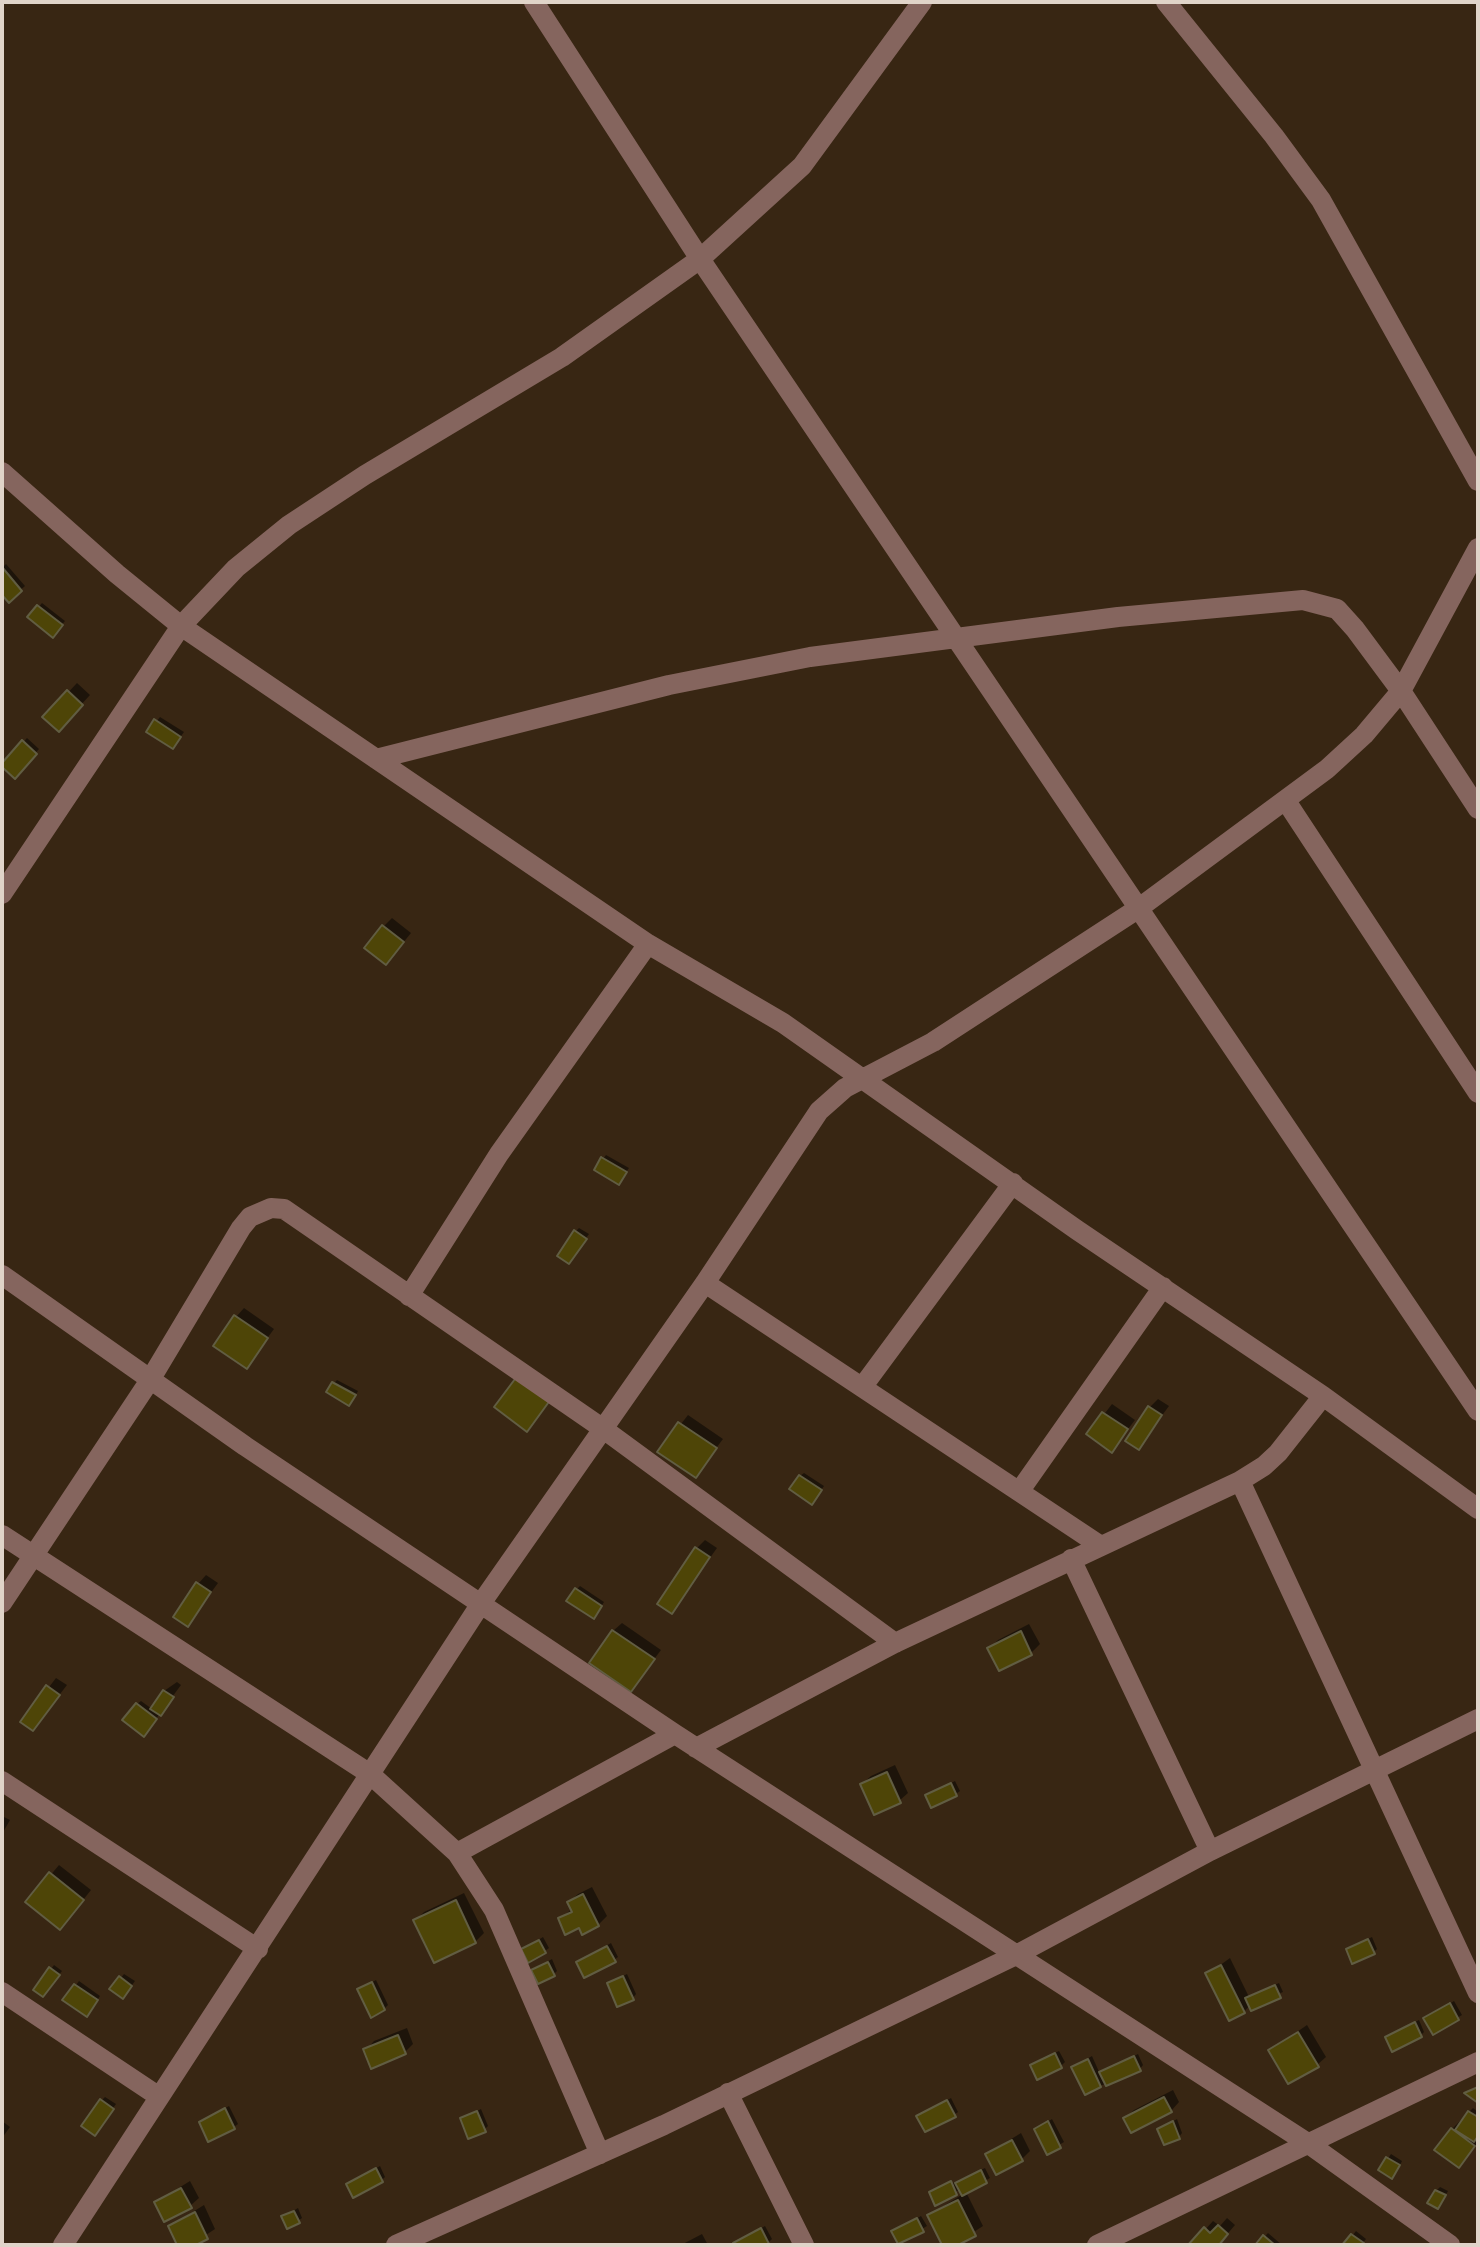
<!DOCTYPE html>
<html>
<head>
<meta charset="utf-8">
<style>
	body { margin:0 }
	#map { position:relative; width:1480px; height:2247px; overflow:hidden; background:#382613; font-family:"Noto Sans",sans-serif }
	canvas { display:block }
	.frame { position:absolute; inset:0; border:4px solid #e0d4c9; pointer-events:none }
</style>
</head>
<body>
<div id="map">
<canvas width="1480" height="2247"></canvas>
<div class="frame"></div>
</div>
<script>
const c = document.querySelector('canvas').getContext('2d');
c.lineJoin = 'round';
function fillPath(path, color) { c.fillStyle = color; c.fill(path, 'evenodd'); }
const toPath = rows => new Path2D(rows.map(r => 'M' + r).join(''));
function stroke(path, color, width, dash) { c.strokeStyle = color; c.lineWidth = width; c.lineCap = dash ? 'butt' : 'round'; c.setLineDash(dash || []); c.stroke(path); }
const shadow = toPath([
	[6,564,25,586,9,600,2,592,2,568],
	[42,603,65,621,53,635,30,617],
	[77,683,90,695,59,729,45,717],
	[160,717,184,732,176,743,149,731],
	[27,738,39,749,15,776,2,765],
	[392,918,411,933,394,954,384,926],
	[606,1155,629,1168,622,1178,603,1159],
	[579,1228,589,1234,572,1258,576,1231],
	[244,1308,274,1329,246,1367,236,1317],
	[337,1380,358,1391,353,1400,334,1383],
	[1158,1399,1169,1406,1138,1448,1150,1407],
	[1112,1404,1135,1420,1112,1450,1089,1434],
	[688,1415,723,1439,695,1476,660,1451],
	[804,1473,824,1486,815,1499,800,1476],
	[705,1540,717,1548,672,1611,696,1549],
	[206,1575,218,1583,188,1624,198,1584],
	[580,1586,604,1602,597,1613,576,1590],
	[622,1623,661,1650,631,1690,613,1631],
	[1029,1624,1040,1644,1031,1653,1000,1668,990,1648,998,1640],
	[56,1678,67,1685,33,1729,23,1721],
	[177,1682,181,1685,147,1731,137,1704,141,1701,152,1709,164,1691],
	[895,1765,908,1793,899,1801,862,1784,871,1776],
	[955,1781,960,1791,956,1794,928,1795],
	[2,1816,10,1820,2,1834],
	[59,1865,91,1890,68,1919,28,1902],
	[592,1887,607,1916,598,1925,579,1926,560,1919,573,1908,569,1902,578,1894],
	[464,1893,484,1933,475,1942,416,1920,424,1912],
	[543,1937,549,1948,545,1951,524,1949],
	[1372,1937,1377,1949,1373,1953,1348,1949],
	[611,1943,618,1957,614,1960,578,1962],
	[1230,1958,1249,1997,1279,1983,1283,1992,1250,2005,1244,2012,1208,1974],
	[552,1959,557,1971,554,1974,533,1970],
	[54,1965,62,1971,46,1991,51,1969],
	[124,1974,135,1981,126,1993,112,1989],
	[627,1974,636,1994,633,1998,609,1984],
	[376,1980,388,2005,384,2009,360,1989],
	[79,1981,100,1996,90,2011,65,2000],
	[1454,2001,1462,2015,1434,2032,1426,2018],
	[1419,2020,1424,2032,1421,2035,1387,2037],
	[1307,2025,1326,2057,1317,2065,1271,2050],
	[407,2028,413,2044,405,2052,366,2050,374,2041],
	[1059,2051,1065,2062,1061,2066,1036,2062],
	[1138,2054,1143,2065,1140,2069,1100,2086,1073,2067,1092,2056,1100,2074],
	[1173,2090,1179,2102,1171,2111,1125,2118,1134,2110],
	[105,2097,116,2104,98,2130,101,2101],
	[951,2098,958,2112,954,2115,918,2116],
	[229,2106,238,2124,234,2127,201,2122],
	[1473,2108,1478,2112,1478,2142,1467,2157,1452,2129],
	[481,2109,488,2126,484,2130,462,2119],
	[1052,2119,1064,2142,1047,2152,1036,2129],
	[1177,2119,1182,2133,1179,2137,1159,2129],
	[2,2121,10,2127,2,2138],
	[1021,2133,1030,2151,1022,2159,987,2154],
	[1391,2154,1402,2161,1396,2173,1381,2169],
	[380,2166,385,2177,381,2181,348,2184],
	[985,2168,990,2178,966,2192,983,2226,954,2245,944,2245,929,2215,963,2194,961,2189,936,2203,931,2193],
	[190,2181,199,2198,190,2206,156,2202],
	[1440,2187,1448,2191,1441,2203,1436,2191],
	[204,2205,215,2229,191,2245,179,2245,170,2226],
	[298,2208,302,2218,298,2221,283,2217],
	[921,2216,927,2226,899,2242,894,2231],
	[1227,2218,1235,2225,1218,2245,1191,2245,1213,2221,1220,2226],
	[765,2226,772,2239,768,2243,732,2245],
	[1356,2231,1366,2239,1361,2245,1345,2245],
	[1268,2233,1282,2245,1257,2245],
	[702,2234,708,2245,681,2245]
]);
const building = toPath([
	[2,567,22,591,9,603,2,595,2,567],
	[37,605,63,625,53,638,27,617,37,605],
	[67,690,83,705,59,732,42,717,67,690],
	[154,719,181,737,173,749,146,732,154,719],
	[22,740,37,754,15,779,2,767,2,763,22,740],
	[382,925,404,942,386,965,364,948,382,925],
	[601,1157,627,1172,619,1185,594,1170,601,1157],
	[574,1230,587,1239,569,1264,557,1256,574,1230],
	[234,1315,268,1338,247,1369,213,1346,234,1315],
	[518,1375,551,1399,527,1432,494,1407,518,1375],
	[332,1382,356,1395,349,1406,326,1392,332,1382],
	[1148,1406,1162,1415,1139,1450,1125,1441,1148,1406],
	[1102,1412,1128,1429,1112,1453,1086,1434,1102,1412],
	[678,1422,717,1448,696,1478,657,1452,678,1422],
	[799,1475,822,1490,812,1505,789,1489,799,1475],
	[695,1547,710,1557,672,1614,657,1604,695,1547],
	[196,1582,211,1592,188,1627,173,1617,196,1582],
	[575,1588,602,1606,594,1619,566,1601,575,1588],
	[612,1630,655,1659,631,1692,589,1663,612,1630],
	[1021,1631,1032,1655,999,1671,987,1648,1021,1631],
	[46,1685,60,1695,33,1731,20,1722,46,1685],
	[163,1690,174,1697,161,1716,150,1709,163,1690],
	[136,1703,157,1719,144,1737,122,1720,136,1703],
	[887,1772,901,1803,874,1815,860,1784,887,1772],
	[951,1783,957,1796,931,1808,925,1795,951,1783],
	[49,1872,84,1900,60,1930,25,1902,49,1872],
	[583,1894,599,1926,582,1935,579,1928,565,1935,558,1918,572,1912,567,1902,583,1894],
	[456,1900,476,1943,434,1963,413,1920,456,1900],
	[1368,1939,1375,1954,1352,1964,1346,1949,1368,1939],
	[539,1940,546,1953,528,1963,521,1949,539,1940],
	[607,1946,616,1962,584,1978,576,1962,607,1946],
	[548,1962,555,1976,538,1984,531,1970,548,1962],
	[1221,1965,1245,2013,1229,2021,1205,1973,1221,1965],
	[49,1967,60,1975,43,1997,33,1990,49,1967],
	[119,1976,132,1986,123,1999,109,1989,119,1976],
	[623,1976,634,2000,617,2007,607,1983,623,1976],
	[372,1982,385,2010,371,2018,357,1989,372,1982],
	[74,1984,98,2000,87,2017,62,2000,74,1984],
	[1275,1985,1281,1998,1251,2011,1245,1998,1275,1985],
	[1450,2003,1459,2020,1433,2035,1423,2018,1450,2003],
	[1415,2022,1422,2037,1392,2052,1385,2037,1415,2022],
	[1298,2032,1319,2067,1288,2084,1268,2050,1298,2032],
	[398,2035,406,2054,371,2069,363,2049,398,2035],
	[1055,2053,1062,2068,1037,2080,1030,2065,1055,2053],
	[1134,2056,1141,2071,1106,2086,1099,2072,1134,2056],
	[1088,2059,1101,2087,1085,2095,1071,2067,1088,2059],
	[1478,2087,1478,2103,1464,2093,1478,2087],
	[1164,2097,1172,2112,1131,2133,1123,2118,1164,2097],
	[100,2099,114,2109,95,2136,81,2126,100,2099],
	[947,2100,956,2117,925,2132,916,2116,947,2100],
	[225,2108,235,2129,208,2142,199,2122,225,2108],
	[477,2111,486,2132,468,2139,460,2118,477,2111],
	[1468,2111,1478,2117,1478,2136,1474,2142,1455,2130,1468,2111],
	[1048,2121,1061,2148,1047,2155,1034,2129,1048,2121],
	[1173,2121,1180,2139,1164,2145,1157,2129,1173,2121],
	[1451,2128,1475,2146,1459,2168,1434,2150,1451,2128],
	[1012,2140,1023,2161,996,2175,985,2154,1012,2140],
	[1386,2157,1400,2165,1392,2179,1378,2170,1386,2157],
	[376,2168,383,2182,353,2198,346,2184,376,2168],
	[981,2170,987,2183,962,2196,955,2183,981,2170],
	[951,2181,957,2195,935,2206,929,2192,951,2181],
	[181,2188,192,2208,164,2222,154,2202,181,2188],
	[1435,2190,1446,2195,1438,2209,1427,2203,1435,2190],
	[958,2200,976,2236,958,2245,942,2245,927,2215,958,2200],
	[294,2211,300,2223,287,2229,281,2216,294,2211],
	[195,2212,208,2239,196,2245,177,2245,168,2226,195,2212],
	[917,2218,924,2232,898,2244,891,2231,917,2218],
	[1218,2225,1228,2234,1219,2245,1188,2245,1204,2227,1210,2233,1218,2225],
	[761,2228,769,2244,735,2245,733,2243,761,2228],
	[1351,2234,1364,2243,1362,2245,1342,2245,1351,2234],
	[1263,2235,1275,2245,1255,2245,1263,2235]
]);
const minor = toPath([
	[534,2,700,259,1478,1411],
	[1166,2,1274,136,1321,200,1478,481],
	[2,472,117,574,181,626,648,944,783,1023,1077,1230,1323,1396,1478,1509],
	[376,759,669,685,810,657,1118,617,1303,600,1337,609,1355,629,1401,691,1478,809],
	[1286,801,1478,1093],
	[2,894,181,626,236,568,289,525,365,475,562,357,700,259,802,166,922,2],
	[2,1275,245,1446,675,1734,1309,2144,1450,2245],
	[705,1283,1101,1546],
	[409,1296,499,1154,648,944],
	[863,1386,1013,1183],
	[1240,1481,1478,1993],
	[1021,1489,1163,1287],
	[2,1535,370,1774,457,1853,494,1910,600,2154],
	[1071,1559,1210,1851],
	[2,1603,150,1380,241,1228,250,1217,271,1208,284,1209,602,1428,895,1643],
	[696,1748,895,1643,1240,1481,1264,1466,1278,1453,1323,1396],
	[2,1781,258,1949],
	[457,1853,675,1734],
	[2,1992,158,2096],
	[728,2093,804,2245],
	[63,2245,482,1602,705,1283,819,1111,845,1088,933,1042,1139,908,1327,769,1364,735,1401,691,1478,548],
	[396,2245,664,2125,1016,1955,1210,1851,1478,1719],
	[1097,2245,1478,2062]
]);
fillPath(shadow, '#0007');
fillPath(building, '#4e4507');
stroke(building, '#615d42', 2);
stroke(minor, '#85655e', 20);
</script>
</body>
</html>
